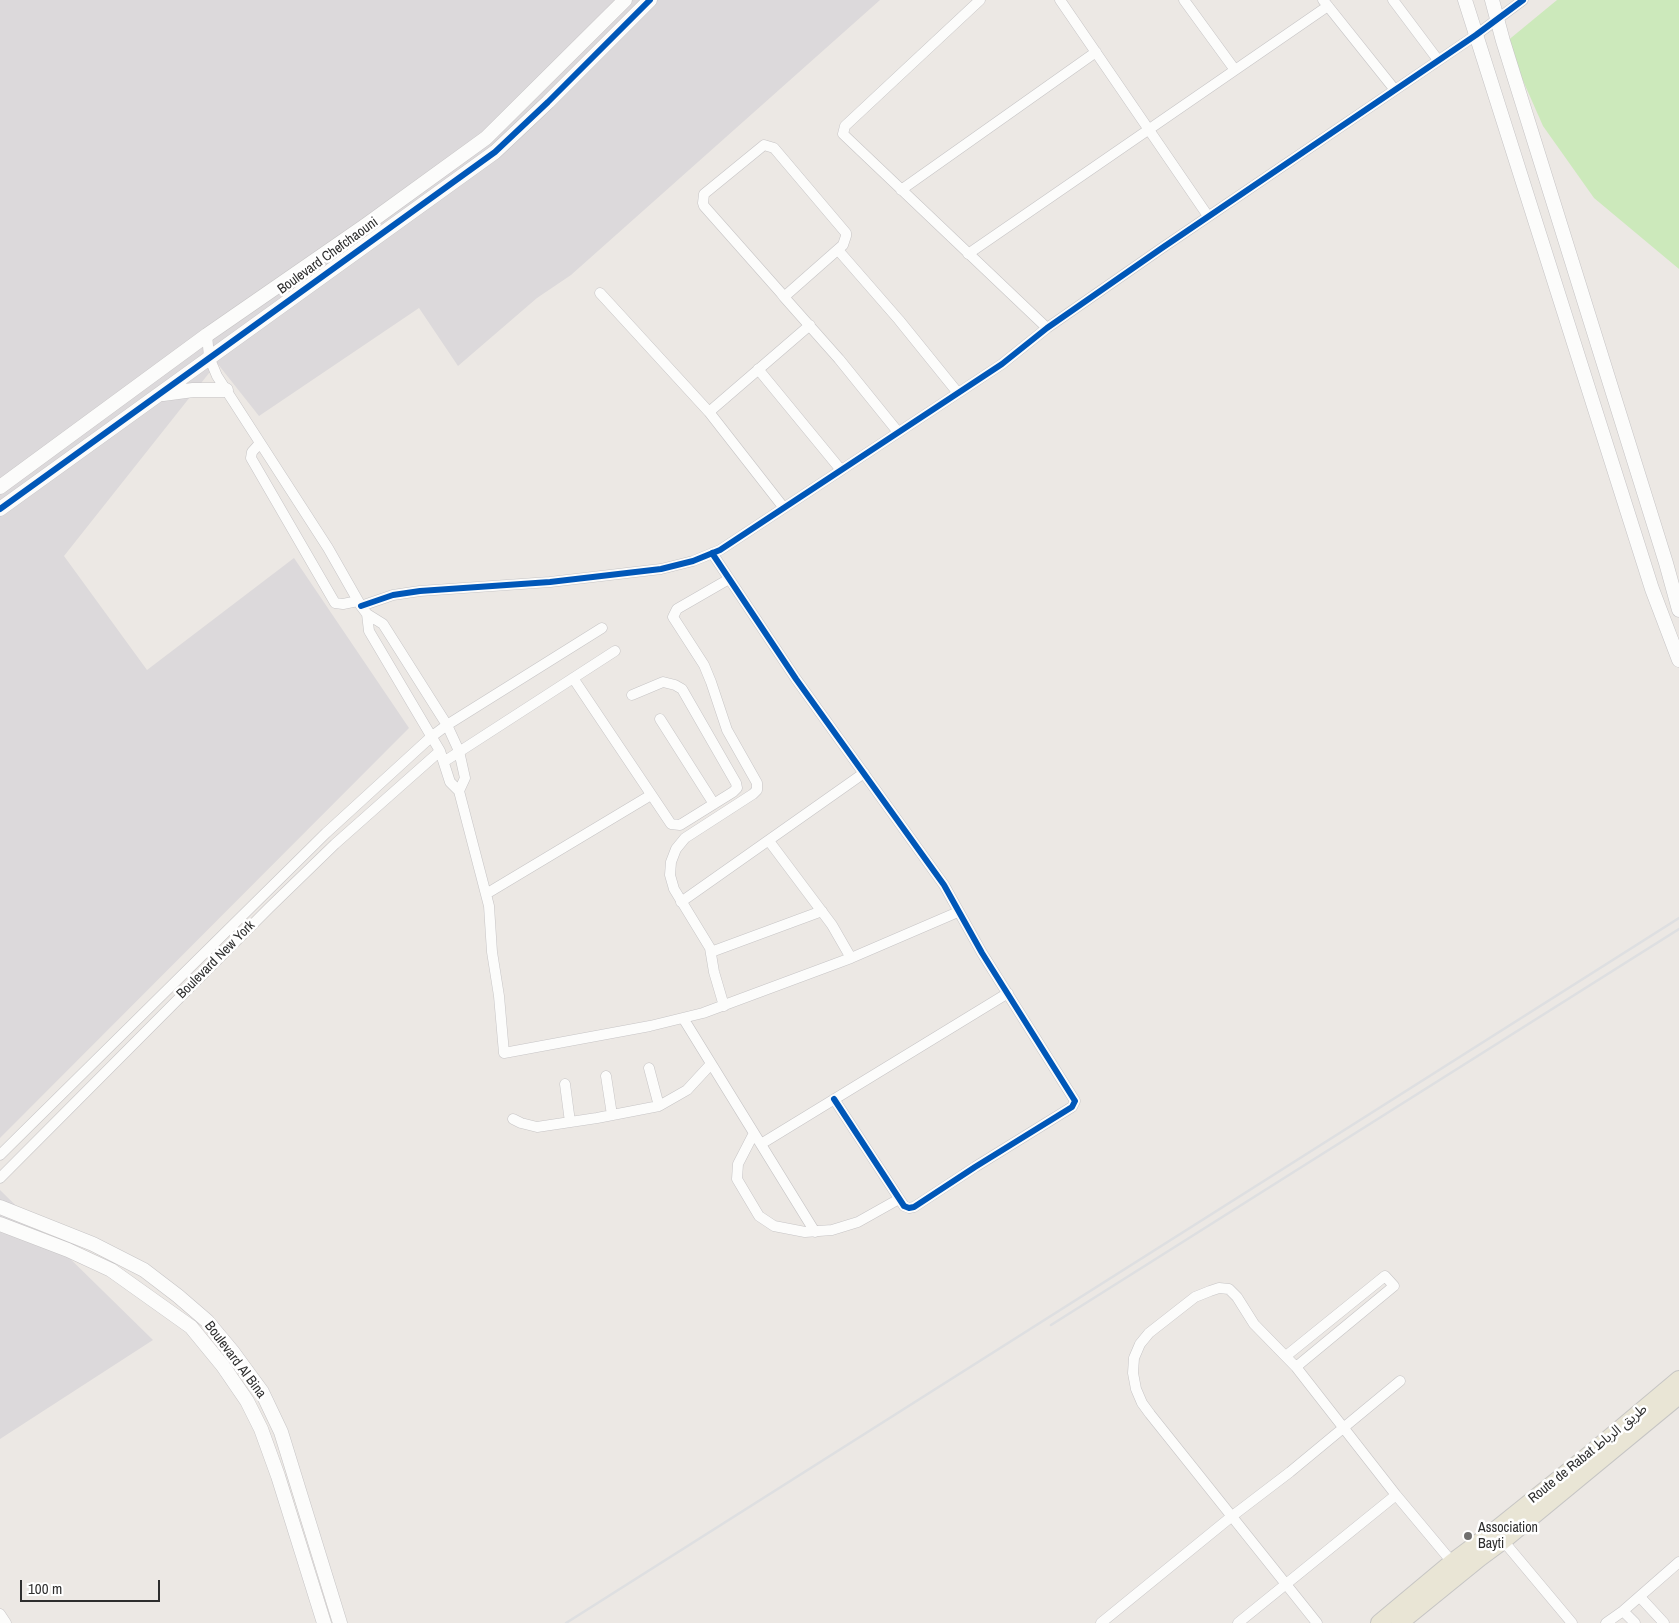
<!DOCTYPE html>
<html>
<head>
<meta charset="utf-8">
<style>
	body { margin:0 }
	#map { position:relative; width:1679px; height:1623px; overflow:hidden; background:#ece8e4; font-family:"Archivo Narrow",sans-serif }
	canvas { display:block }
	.scale { position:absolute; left:20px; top:1580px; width:140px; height:22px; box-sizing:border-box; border:2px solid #2e2e2e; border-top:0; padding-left:6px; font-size:15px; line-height:18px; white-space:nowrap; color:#2e2e2e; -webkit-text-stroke:4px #fff; paint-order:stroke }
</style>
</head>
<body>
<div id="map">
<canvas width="1679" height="1623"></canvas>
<div class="scale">100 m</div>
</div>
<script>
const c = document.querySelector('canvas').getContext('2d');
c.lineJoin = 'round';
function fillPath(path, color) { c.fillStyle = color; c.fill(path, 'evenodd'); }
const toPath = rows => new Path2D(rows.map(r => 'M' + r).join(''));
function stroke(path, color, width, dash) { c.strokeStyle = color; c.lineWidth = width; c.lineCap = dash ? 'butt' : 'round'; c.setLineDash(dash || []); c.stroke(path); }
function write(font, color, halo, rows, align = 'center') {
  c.font = font + ' "Archivo Narrow","Noto Sans Arabic",sans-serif'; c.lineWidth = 5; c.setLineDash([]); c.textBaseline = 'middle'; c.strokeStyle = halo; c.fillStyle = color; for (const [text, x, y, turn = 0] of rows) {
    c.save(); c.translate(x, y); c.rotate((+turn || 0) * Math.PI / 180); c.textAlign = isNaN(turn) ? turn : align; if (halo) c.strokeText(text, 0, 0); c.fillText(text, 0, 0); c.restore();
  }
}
const industrial = toPath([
	[0,0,880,0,571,275,537,298,458,366,419,308,259,416,217,363,64,556,147,670,294,558,409,728,0,1138],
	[0,1190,153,1340,0,1439]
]);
const green = toPath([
	[1557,0,1679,0,1679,269,1594,198,1543,126,1506,42]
]);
const street = toPath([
	[980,0,845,126,843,134,1047,328],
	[1060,0,1208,216],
	[1184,0,1235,70],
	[1323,0,1395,90],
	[1393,0,1438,60],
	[901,190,1096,52],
	[838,250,899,320,958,393],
	[968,254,1328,6],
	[600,293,709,412,784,508],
	[784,297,843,245,846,236,846,233,774,148,764,145,704,194,703,203,704,206,781,293,784,297,839,359,898,432],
	[207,335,209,357,217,376,328,548,361,606,367,614,383,624,447,725,459,751,465,778,459,791],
	[758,369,841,470],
	[709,412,810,325],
	[260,443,252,452,251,458,335,603,343,604,358,601],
	[712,553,796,679,944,885,982,953,1075,1101,1072,1107,975,1167,914,1207,909,1208,904,1206,834,1099],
	[361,606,393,595,420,591,550,582,661,569,693,561,720,550,1002,364,1047,328,1162,248,1476,35,1523,0],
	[367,614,369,631,440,751,450,782,459,791,489,906,492,952,499,996,504,1053,650,1026,703,1013,851,958,958,912],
	[573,678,671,824,680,825,733,792,737,788,736,783,682,689,675,685,663,682,632,695],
	[660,719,714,804],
	[445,761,615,651],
	[769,841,832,925,851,958],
	[486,894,651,795],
	[681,902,864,773],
	[711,952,822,911],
	[724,1006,714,972,710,948,674,889,670,875,671,862,676,849,685,838,753,794,757,790,757,783,727,730,711,682,704,665,673,617,677,609,729,579],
	[683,1018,815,1232],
	[649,1068,659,1106],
	[606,1076,612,1115],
	[565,1084,570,1122],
	[513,1119,521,1123,537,1127,597,1118,659,1106,687,1090,711,1064],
	[754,1133,738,1164,737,1179,759,1216,774,1226,805,1232,832,1230,858,1222,899,1199],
	[761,1144,1008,993],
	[0,1155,326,833,431,737,447,725,602,628],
	[0,1178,269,908,335,844,440,751],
	[1286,1356,1385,1276,1394,1286,1296,1367],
	[1500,1537,1572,1623],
	[1640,1597,1664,1623],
	[1623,1611,1635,1623],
	[0,1614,6,1623],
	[1101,1623,1231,1517,1290,1472,1400,1381],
	[1238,1623,1396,1495],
	[1317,1623,1150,1414,1142,1403,1136,1389,1133,1373,1134,1358,1140,1344,1149,1333,1195,1297,1210,1291,1219,1288,1229,1289,1237,1297,1254,1324,1296,1367,1396,1495,1452,1562],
	[1606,1623,1623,1611,1679,1562]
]);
const secondary = toPath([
	[1465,0,1652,589,1679,660],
	[1492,0,1503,41,1666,563,1679,610],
	[163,394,193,390,226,390],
	[0,487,207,335,366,225,486,138,625,0],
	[0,509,495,152,548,102,650,0],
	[0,1207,93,1244,144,1270,178,1296,207,1321,232,1351,262,1392,281,1432,340,1623],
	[0,1224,68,1250,111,1270,191,1327,223,1366,247,1401,261,1429,278,1476,324,1623]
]);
const primary = toPath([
	[1379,1623,1452,1562,1495,1530,1592,1452,1679,1379],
	[1400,1623,1480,1558,1503,1541,1679,1396]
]);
const rail = toPath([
	[1051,1325,1679,929],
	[566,1623,1679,918]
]);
const cycleway = toPath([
	[0,509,495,152,548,102,650,0],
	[712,553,796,679,944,885,982,953,1075,1101,1072,1107,975,1167,914,1207,909,1208,904,1206,834,1099],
	[361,606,393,595,420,591,550,582,661,569,693,561,720,550,1002,364,1047,328,1162,248,1476,35,1523,0]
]);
const markers = [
	[1468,1536,5,"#706f6e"]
];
const streetNames = [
	["Boulevard Chefchaouni",328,256,-36],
	["Boulevard New York",216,960,-45],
	["Boulevard Al Bina",235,1360,53],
	["Route de Rabat طريق الرباط",1588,1454,-39]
];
const poiNames = [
	["Association",1478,1528],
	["Bayti",1478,1544]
];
fillPath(industrial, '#dcd9db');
fillPath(green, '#cce9bb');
stroke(street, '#c6c4c5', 11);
stroke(secondary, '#c6c4c5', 15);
stroke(primary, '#c6c5c4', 18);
stroke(street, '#fcfcfb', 10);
stroke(secondary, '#fcfcfb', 14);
stroke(primary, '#e9e5d5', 16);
stroke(rail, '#dedfe1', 2.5);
stroke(cycleway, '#0057b8', 6);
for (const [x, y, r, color] of markers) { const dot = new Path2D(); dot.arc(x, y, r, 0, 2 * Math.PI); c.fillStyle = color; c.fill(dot); stroke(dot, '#fff', 2); }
write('14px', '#2e2e2e', '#fff', streetNames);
write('14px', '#2e2e2e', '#fff', poiNames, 'left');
</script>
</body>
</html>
